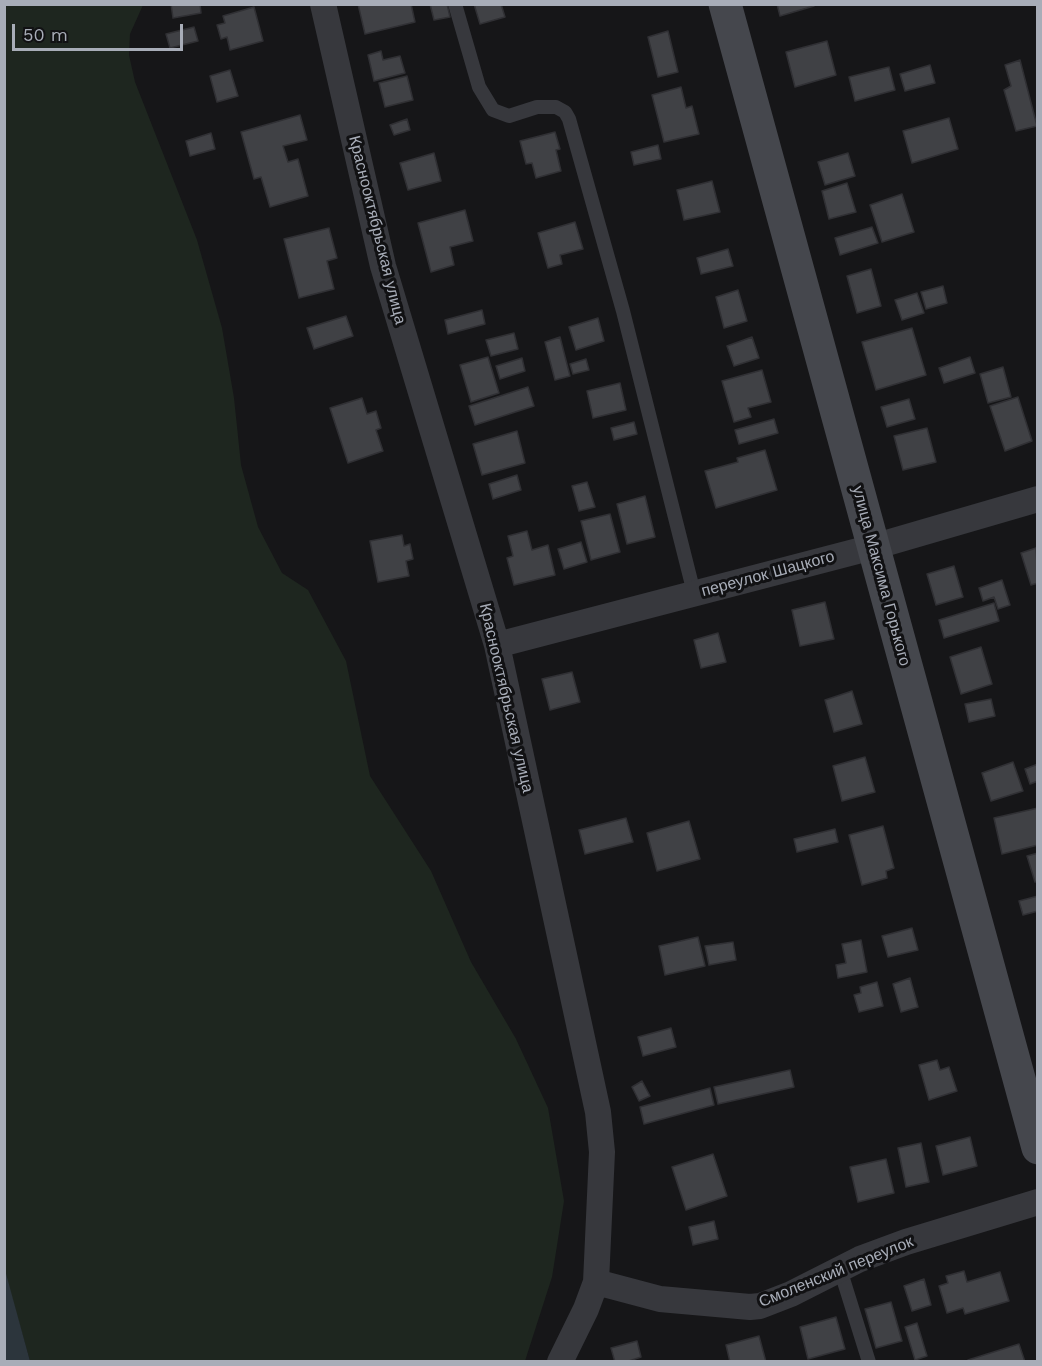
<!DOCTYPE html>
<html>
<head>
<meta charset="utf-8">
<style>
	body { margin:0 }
	#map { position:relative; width:1042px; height:1366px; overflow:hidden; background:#161618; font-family:"Work Sans",sans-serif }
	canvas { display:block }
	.frame { position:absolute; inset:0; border:6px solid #a8adb8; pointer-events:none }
	.scale { position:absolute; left:12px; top:24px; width:171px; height:27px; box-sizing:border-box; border:3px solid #a8adb8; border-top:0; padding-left:8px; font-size:18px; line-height:21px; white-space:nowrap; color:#a8adb8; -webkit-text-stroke:4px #111113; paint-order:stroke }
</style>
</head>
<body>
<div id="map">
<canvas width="1042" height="1366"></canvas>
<div class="frame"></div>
<div class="scale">50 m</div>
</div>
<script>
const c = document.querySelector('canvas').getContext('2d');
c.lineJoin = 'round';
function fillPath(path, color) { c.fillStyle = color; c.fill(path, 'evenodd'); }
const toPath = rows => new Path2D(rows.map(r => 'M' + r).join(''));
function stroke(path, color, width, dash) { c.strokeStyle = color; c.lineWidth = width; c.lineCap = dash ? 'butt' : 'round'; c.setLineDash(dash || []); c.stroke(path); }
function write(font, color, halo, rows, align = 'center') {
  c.font = font + ' "Work Sans",sans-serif'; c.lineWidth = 6; c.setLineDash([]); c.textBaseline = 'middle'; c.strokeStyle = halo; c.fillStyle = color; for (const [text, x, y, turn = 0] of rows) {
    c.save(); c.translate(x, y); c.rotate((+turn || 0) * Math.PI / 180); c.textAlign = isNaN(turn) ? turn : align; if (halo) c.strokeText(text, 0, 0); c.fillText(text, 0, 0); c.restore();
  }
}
const green = toPath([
	[4,5,143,5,130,34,129,55,135,82,197,240,222,328,234,398,241,465,258,527,282,573,308,590,346,661,370,776,431,871,471,962,516,1039,548,1108,564,1201,552,1277,525,1361,30,1361,4,1270]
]);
const water = toPath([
	[5,1270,30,1361,5,1361]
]);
const building = toPath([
	[171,4,200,4,201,13,173,18,171,4],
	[358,4,411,4,415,22,365,34,358,4],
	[430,4,447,4,450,17,434,20,430,4],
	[474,4,501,4,505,17,480,24,474,4],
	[777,4,814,4,814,6,780,16,777,4],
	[254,7,263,41,230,50,227,37,221,39,217,25,225,23,223,16,254,7],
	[194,27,198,41,170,48,166,34,194,27],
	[668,31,678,72,658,77,648,37,668,31],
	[827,41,836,75,795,87,786,52,827,41],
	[381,51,383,60,400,56,405,73,374,81,368,55,381,51],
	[1020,60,1037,126,1016,131,1004,90,1011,86,1005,65,1020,60],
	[930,65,935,83,905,91,900,74,930,65],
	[889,67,895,90,855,101,849,77,889,67],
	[230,70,238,96,217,102,210,76,230,70],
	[407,76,413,100,385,107,379,83,407,76],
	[681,87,686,108,692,106,699,134,664,142,652,95,681,87],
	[300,115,307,140,283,146,288,162,298,159,308,196,270,207,261,177,254,179,241,132,300,115],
	[949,118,958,149,912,163,903,131,949,118],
	[407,119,410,130,394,135,390,125,407,119],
	[555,132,560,149,556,150,561,171,536,178,532,163,526,164,520,141,555,132],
	[211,133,215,149,190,156,186,141,211,133],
	[658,145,661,159,634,165,631,152,658,145],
	[434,153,441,181,408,190,400,163,434,153],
	[848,153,855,176,825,185,818,162,848,153],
	[712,181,720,212,684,220,677,190,712,181],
	[847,183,856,212,829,219,822,191,847,183],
	[902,194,914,232,882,242,870,205,902,194],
	[465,210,473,241,450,247,454,265,431,272,418,223,465,210],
	[575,222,583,249,560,255,562,264,548,268,538,233,575,222],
	[872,227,878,243,840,255,835,238,872,227],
	[329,228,337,258,327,261,334,289,299,298,284,239,329,228],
	[728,249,733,266,701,274,697,258,728,249],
	[871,269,881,306,857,313,847,276,871,269],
	[943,286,947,303,926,309,921,292,943,286],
	[738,290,747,321,724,328,716,297,738,290],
	[917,293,924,313,902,320,895,300,917,293],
	[482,310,485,324,448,334,445,320,482,310],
	[346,316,353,336,314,349,307,328,346,316],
	[598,318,604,341,576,350,569,327,598,318],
	[912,328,926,375,876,390,862,342,912,328],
	[514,333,518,349,491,356,486,340,514,333],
	[560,337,570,376,555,380,545,342,560,337],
	[752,337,759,358,734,366,727,346,752,337],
	[488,357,499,393,471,402,460,365,488,357],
	[970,357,975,373,944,383,939,368,970,357],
	[522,358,525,371,500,379,496,366,522,358],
	[586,359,589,370,573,374,570,364,586,359],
	[1003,367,1011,397,988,403,980,374,1003,367],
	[762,370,771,402,748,408,751,417,734,422,722,381,762,370],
	[620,383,626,410,593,418,587,391,620,383],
	[528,387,534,406,475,425,469,406,528,387],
	[1018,397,1032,441,1005,451,990,406,1018,397],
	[362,398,367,414,376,411,381,428,376,430,383,451,348,463,330,408,362,398],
	[909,399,915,419,887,427,881,407,909,399],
	[774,419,778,433,739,444,735,430,774,419],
	[634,422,637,434,614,440,611,428,634,422],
	[927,428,936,462,903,470,894,436,927,428],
	[517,431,525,463,482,475,473,444,517,431],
	[765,450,777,490,716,508,705,471,738,462,737,458,765,450],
	[517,475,521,490,493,499,489,484,517,475],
	[587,482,595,507,579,511,572,486,587,482],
	[645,496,655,537,627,544,617,504,645,496],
	[610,514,620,552,591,560,581,521,610,514],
	[527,531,532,550,548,545,555,575,514,585,507,558,513,556,508,536,527,531],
	[402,535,404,546,410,544,413,559,406,561,409,576,378,582,370,541,402,535],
	[581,542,587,562,564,569,558,549,581,542],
	[1036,548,1038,583,1031,585,1021,553,1036,548],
	[954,566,963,597,936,605,927,574,954,566],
	[1002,580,1010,605,998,609,994,597,983,601,979,588,1002,580],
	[825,602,834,639,800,646,792,610,825,602],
	[994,603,999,621,944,638,939,620,994,603],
	[718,633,726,662,701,668,694,640,718,633],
	[981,647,992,684,961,694,950,657,981,647],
	[572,672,580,702,550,710,542,679,572,672],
	[852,691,862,724,834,732,825,700,852,691],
	[991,699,995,716,969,722,965,704,991,699],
	[865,757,875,792,842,801,833,766,865,757],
	[1013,762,1023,791,991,801,982,773,1013,762],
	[1038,764,1038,781,1030,784,1025,769,1038,764],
	[1038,808,1038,845,1002,854,994,818,1038,808],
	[626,818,633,842,585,854,579,830,626,818],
	[689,821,700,859,657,871,647,833,689,821],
	[883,826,894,868,886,871,887,878,862,885,849,835,883,826],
	[835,829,838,842,797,852,794,839,835,829],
	[1038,853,1038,881,1035,882,1027,856,1038,853],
	[1038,896,1038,911,1023,915,1019,901,1038,896],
	[912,928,918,950,888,957,882,936,912,928],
	[698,937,705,966,665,975,659,946,698,937],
	[861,940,867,972,838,978,836,965,846,963,842,944,861,940],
	[733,942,736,960,709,965,705,946,733,942],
	[910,978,918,1007,901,1012,893,984,910,978],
	[877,982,883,1006,859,1012,854,995,861,993,860,987,877,982],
	[671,1028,676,1047,643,1056,638,1037,671,1028],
	[937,1060,940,1070,949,1067,957,1091,929,1100,919,1065,937,1060],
	[790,1070,794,1087,718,1104,714,1087,790,1070],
	[642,1081,650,1096,639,1101,632,1087,642,1081],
	[710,1088,714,1105,644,1124,640,1107,710,1088],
	[970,1137,977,1166,943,1175,936,1146,970,1137],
	[921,1143,929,1182,906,1187,898,1148,921,1143],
	[713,1154,727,1196,686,1210,672,1167,713,1154],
	[886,1159,894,1193,858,1202,850,1167,886,1159],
	[714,1221,718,1239,693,1245,689,1227,714,1221],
	[964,1271,967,1282,1000,1272,1009,1301,965,1314,963,1308,947,1313,939,1286,948,1283,946,1276,964,1271],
	[924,1279,931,1305,912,1311,904,1286,924,1279],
	[891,1302,902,1341,876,1348,865,1309,891,1302],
	[836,1317,845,1349,808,1359,800,1327,836,1317],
	[917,1323,927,1356,915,1360,905,1327,917,1323],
	[759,1336,766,1362,730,1362,726,1345,759,1336],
	[637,1341,641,1357,626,1362,615,1362,611,1348,637,1341],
	[1019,1344,1025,1362,969,1362,968,1360,1019,1344]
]);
const lane = toPath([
	[455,4,479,87,493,110,509,116,537,107,556,107,565,112,569,119,623,311,694,593],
	[840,1269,869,1362]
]);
const street = toPath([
	[323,4,383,266,497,645,598,1112,602,1152,596,1282,586,1309,560,1362],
	[497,645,873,547,1038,499],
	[596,1282,660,1299,750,1307,760,1306,791,1294,860,1259,906,1242,1038,1202]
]);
const secondary = toPath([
	[725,4,1038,1148]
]);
const streetNames = [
	["Краснооктябрьская улица",377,230,76],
	["переулок Шацкого",768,574,-15],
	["улица Максима Горького",881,576,75],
	["Краснооктябрьская улица",506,698,77],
	["Смоленский переулок",836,1272,-22]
];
fillPath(green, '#1e261f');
fillPath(water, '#2c353c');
fillPath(building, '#404145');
stroke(building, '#303034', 1.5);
stroke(lane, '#37383d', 14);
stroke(street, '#37383d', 26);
stroke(secondary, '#45474d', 33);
write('16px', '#a8adb8', '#111113', streetNames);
</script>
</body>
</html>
